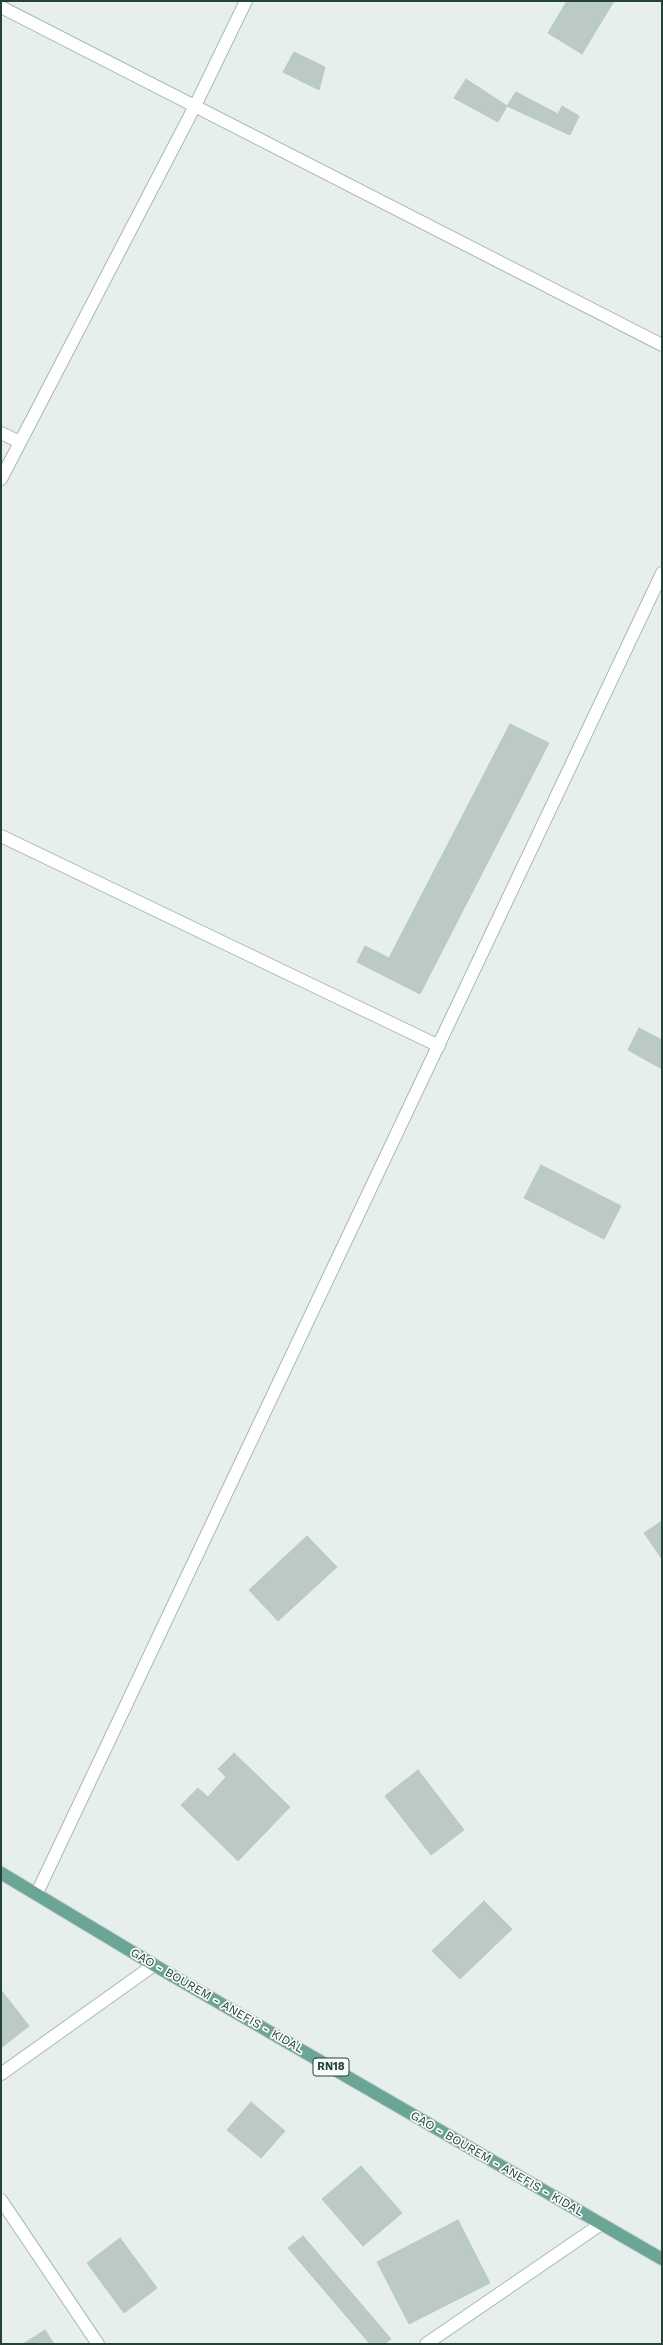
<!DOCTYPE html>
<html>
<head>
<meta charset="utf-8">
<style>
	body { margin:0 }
	#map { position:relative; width:663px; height:2345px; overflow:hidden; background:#e6efeb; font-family:"Work Sans",sans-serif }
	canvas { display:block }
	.frame { position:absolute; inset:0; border:2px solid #24423a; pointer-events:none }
</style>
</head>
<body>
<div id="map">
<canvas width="663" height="2345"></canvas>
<div class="frame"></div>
</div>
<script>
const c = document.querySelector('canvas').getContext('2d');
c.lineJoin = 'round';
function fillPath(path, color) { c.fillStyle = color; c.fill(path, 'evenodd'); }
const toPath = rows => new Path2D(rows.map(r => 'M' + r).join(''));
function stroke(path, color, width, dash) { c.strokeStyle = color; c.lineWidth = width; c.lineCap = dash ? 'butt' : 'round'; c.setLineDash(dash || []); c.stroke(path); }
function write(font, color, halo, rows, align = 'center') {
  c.font = font + ' "Work Sans",sans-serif'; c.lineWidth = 3.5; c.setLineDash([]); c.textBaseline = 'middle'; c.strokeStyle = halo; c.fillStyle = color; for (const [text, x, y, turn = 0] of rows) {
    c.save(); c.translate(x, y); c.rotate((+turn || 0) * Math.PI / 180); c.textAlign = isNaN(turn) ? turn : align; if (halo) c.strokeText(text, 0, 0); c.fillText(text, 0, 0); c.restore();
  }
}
const building = toPath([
	[567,1,614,1,582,54,548,33,567,1],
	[294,52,325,67,319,90,283,72,294,52],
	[466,79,507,106,498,122,454,98,466,79],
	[516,92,558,114,562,106,579,116,570,135,507,106,516,92],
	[510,724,549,743,420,994,357,962,365,946,389,958,510,724],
	[639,1028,662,1040,662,1069,628,1050,639,1028],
	[541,1165,621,1206,604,1239,524,1198,541,1165],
	[662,1521,662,1559,644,1533,662,1521],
	[307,1536,337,1567,278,1621,249,1590,307,1536],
	[234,1753,290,1807,238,1861,181,1805,198,1788,208,1797,226,1777,218,1769,234,1753],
	[418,1770,464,1830,431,1855,385,1796,418,1770],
	[484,1901,512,1929,460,1979,432,1951,484,1901],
	[1,1990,29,2026,1,2048,1,1990],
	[251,2102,285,2131,261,2158,227,2130,251,2102],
	[361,2166,402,2213,363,2246,322,2199,361,2166],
	[458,2220,490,2283,409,2324,377,2262,458,2220],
	[303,2236,391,2339,384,2344,370,2344,288,2248,303,2236],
	[120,2238,157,2288,124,2313,87,2263,120,2238],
	[45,2330,54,2344,23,2344,45,2330]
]);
const minor = toPath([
	[1,7,662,345],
	[1,433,20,442],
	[1,479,195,106,246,1],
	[1,836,439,1046],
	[37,1893,662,573],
	[1,2074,154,1965],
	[1,2200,98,2344],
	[426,2344,601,2224]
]);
const major = toPath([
	[1,1873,154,1965,662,2259]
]);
const shields = [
	[331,2067,36]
];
const shieldNames = [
	["RN18",331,2067]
];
const streetNames = [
	["GAO - BOUREM - ANEFIS - KIDAL",217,2001,30],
	["GAO - BOUREM - ANEFIS - KIDAL",497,2164,30]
];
fillPath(building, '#bbcac4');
stroke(building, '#b8c9c2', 1);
stroke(minor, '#a8b8b2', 14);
stroke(major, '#c2cac8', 14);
stroke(minor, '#fff', 12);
stroke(major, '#6aa596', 12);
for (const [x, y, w] of shields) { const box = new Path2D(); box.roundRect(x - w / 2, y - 9, w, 18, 3); c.fillStyle = '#f7fbf9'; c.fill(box); stroke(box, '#24423a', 1); }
write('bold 11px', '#24423a', null, shieldNames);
write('12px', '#24423a', '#f7fbf9', streetNames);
</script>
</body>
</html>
